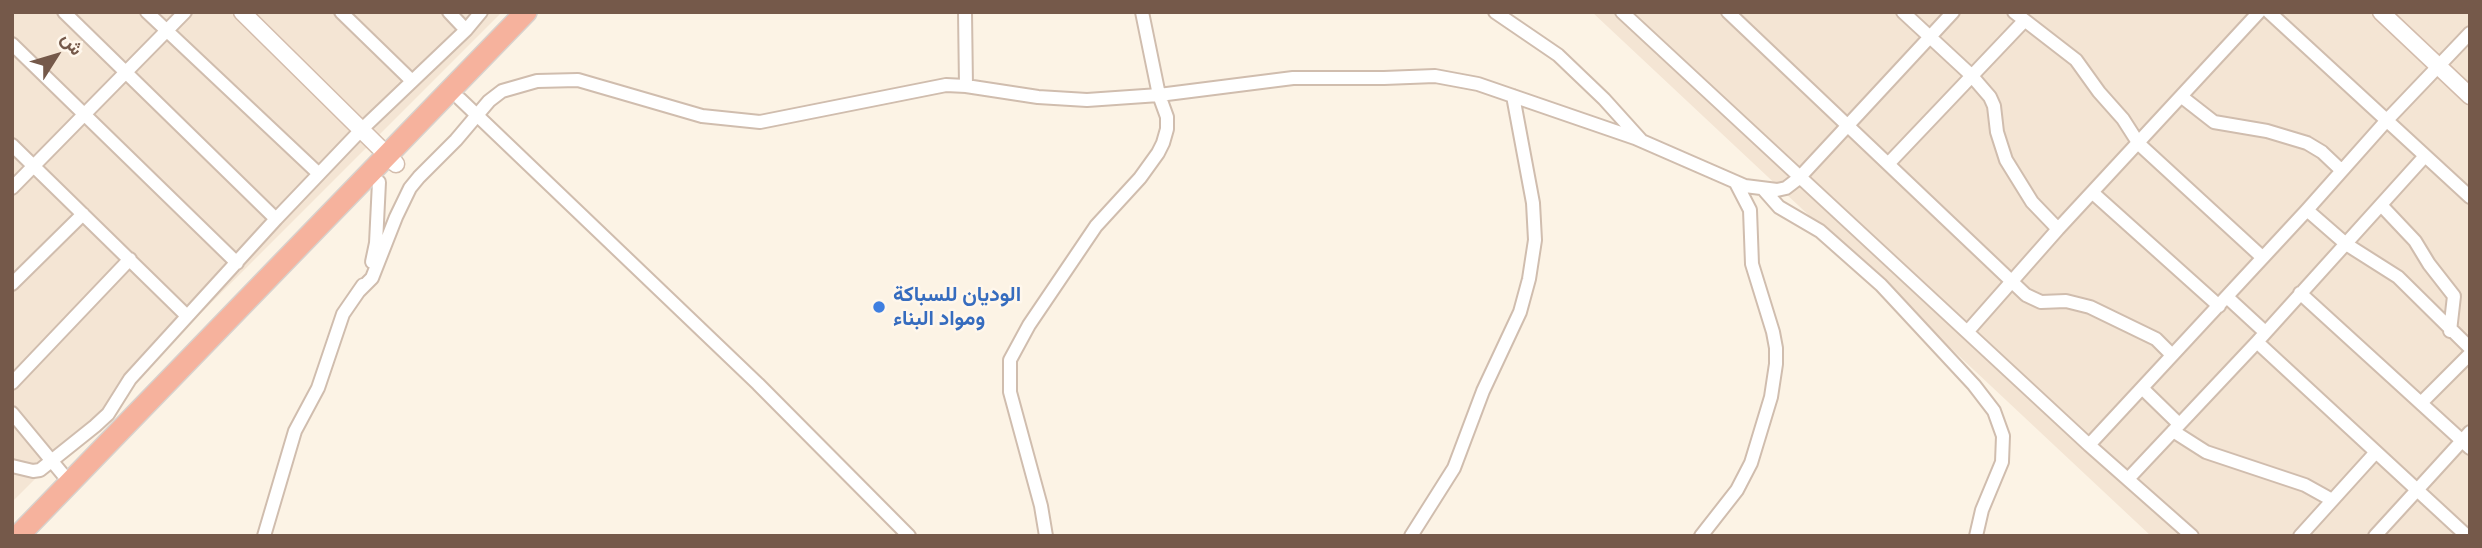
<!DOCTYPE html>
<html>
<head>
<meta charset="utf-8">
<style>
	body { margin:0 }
	#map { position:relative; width:2482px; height:548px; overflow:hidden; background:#fcf3e5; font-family:"Public Sans",Vazirmatn,sans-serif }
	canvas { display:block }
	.frame { position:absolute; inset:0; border:14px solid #75594a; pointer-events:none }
	.north { position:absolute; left:21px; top:21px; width:70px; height:70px; -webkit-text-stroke:5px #fff7ec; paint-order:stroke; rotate:53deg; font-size:19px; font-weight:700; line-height:28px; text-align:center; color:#75594a }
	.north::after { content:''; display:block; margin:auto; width:24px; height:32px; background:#75594a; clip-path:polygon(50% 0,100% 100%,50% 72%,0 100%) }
</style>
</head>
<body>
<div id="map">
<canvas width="2482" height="548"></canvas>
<div class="frame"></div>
<div class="north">ش</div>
</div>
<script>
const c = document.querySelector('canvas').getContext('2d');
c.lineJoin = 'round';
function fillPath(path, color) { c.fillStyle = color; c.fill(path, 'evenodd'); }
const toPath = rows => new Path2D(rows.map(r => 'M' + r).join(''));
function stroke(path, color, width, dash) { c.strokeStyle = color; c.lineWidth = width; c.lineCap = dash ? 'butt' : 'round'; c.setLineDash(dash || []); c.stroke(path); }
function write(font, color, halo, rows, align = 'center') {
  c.font = font + ' "Public Sans",Vazirmatn,sans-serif'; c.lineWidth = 5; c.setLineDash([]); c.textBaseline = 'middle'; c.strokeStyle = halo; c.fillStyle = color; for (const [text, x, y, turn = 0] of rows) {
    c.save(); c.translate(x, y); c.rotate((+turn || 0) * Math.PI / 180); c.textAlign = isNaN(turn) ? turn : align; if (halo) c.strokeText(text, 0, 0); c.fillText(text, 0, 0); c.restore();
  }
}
const residential = toPath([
	[12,12,502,12,12,502],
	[1592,12,2470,12,2470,536,2151,536]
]);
const street = toPath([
	[64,12,276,219],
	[147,12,319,174],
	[341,12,412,81],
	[449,12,466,30],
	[965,12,966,86],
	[1495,12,1558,55,1604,99,1641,140],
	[1622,12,2089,445,2192,536],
	[1728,12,2026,295,2041,302,2066,301,2090,307,2156,339,2172,355],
	[1903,12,1971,75,1990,97,1994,106,1997,132,2006,160,2032,202,2058,229],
	[2014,12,2076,60,2099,92,2123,119,2139,144,2262,257],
	[2269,12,2470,197],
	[12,44,237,263],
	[2182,97,2214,122,2267,131,2307,143,2322,152,2341,170],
	[460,99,758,384,909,536],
	[12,145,187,316],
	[1889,163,2024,21],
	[12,188,185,12],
	[1764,190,1779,207,1820,231,1881,285,1974,385,1994,411,2003,436,2002,462,1982,510,1976,536],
	[2093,193,2219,306],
	[2381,205,2415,241,2429,264,2454,296,2450,331],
	[2307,210,2346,244,2398,277,2470,348],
	[372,262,376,243,379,182],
	[12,284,83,214],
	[359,291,372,278,396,217,410,188,419,177,456,140,489,101,502,91,537,81,578,80,702,116,760,122,946,85,966,86,1038,97,1087,100,1159,95,1293,78,1384,78,1435,76,1478,84,1635,138,1745,186,1777,190,1786,188,1799,178,1953,12],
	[2300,293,2470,448],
	[2227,297,2265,332],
	[1968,331,2058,229,2259,12],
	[2257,342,2467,536],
	[12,383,130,259],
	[2142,388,2179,424],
	[2421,403,2470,354],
	[12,413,70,483],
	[2173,431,2206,452,2305,485,2332,500],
	[2089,445,2307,210,2387,120,2470,33],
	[12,466,33,471,40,470,95,426,108,414,130,379,276,219,361,130,466,30,481,12],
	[2128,479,2257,342,2425,156],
	[264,536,295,431,318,388,343,314,363,285],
	[1046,536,1041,506,1010,392,1010,360,1029,325,1096,226,1140,178,1158,153,1163,143,1167,129,1167,117,1159,95,1142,12],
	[1411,536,1454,468,1483,391,1520,312,1529,279,1535,240,1533,203,1513,96],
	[1701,536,1737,490,1751,463,1771,397,1776,364,1776,348,1773,332,1752,264,1750,210,1736,183],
	[2300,536,2376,452],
	[2375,536,2470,432]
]);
const secondary = toPath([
	[242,12,396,164],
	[2381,12,2470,96]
]);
const highway = toPath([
	[18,536,526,12]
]);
const markers = [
	[879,307,7,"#3f7fe0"]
];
const shopNames = [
	["الوديان للسباكة",893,295],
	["ومواد البناء",893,319]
];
fillPath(residential, '#f4e5d4');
stroke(street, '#d0bdae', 16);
stroke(secondary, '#d3bcac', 19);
stroke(highway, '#d8d1cc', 24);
stroke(street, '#fff', 12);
stroke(secondary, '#fff', 16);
stroke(highway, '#f6b29d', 21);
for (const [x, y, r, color] of markers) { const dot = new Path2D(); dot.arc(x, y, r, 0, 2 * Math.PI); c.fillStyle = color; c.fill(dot); stroke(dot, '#fff7ec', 2.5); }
write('bold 21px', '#366cbe', '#fff7ec', shopNames, 'left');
</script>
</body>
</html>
